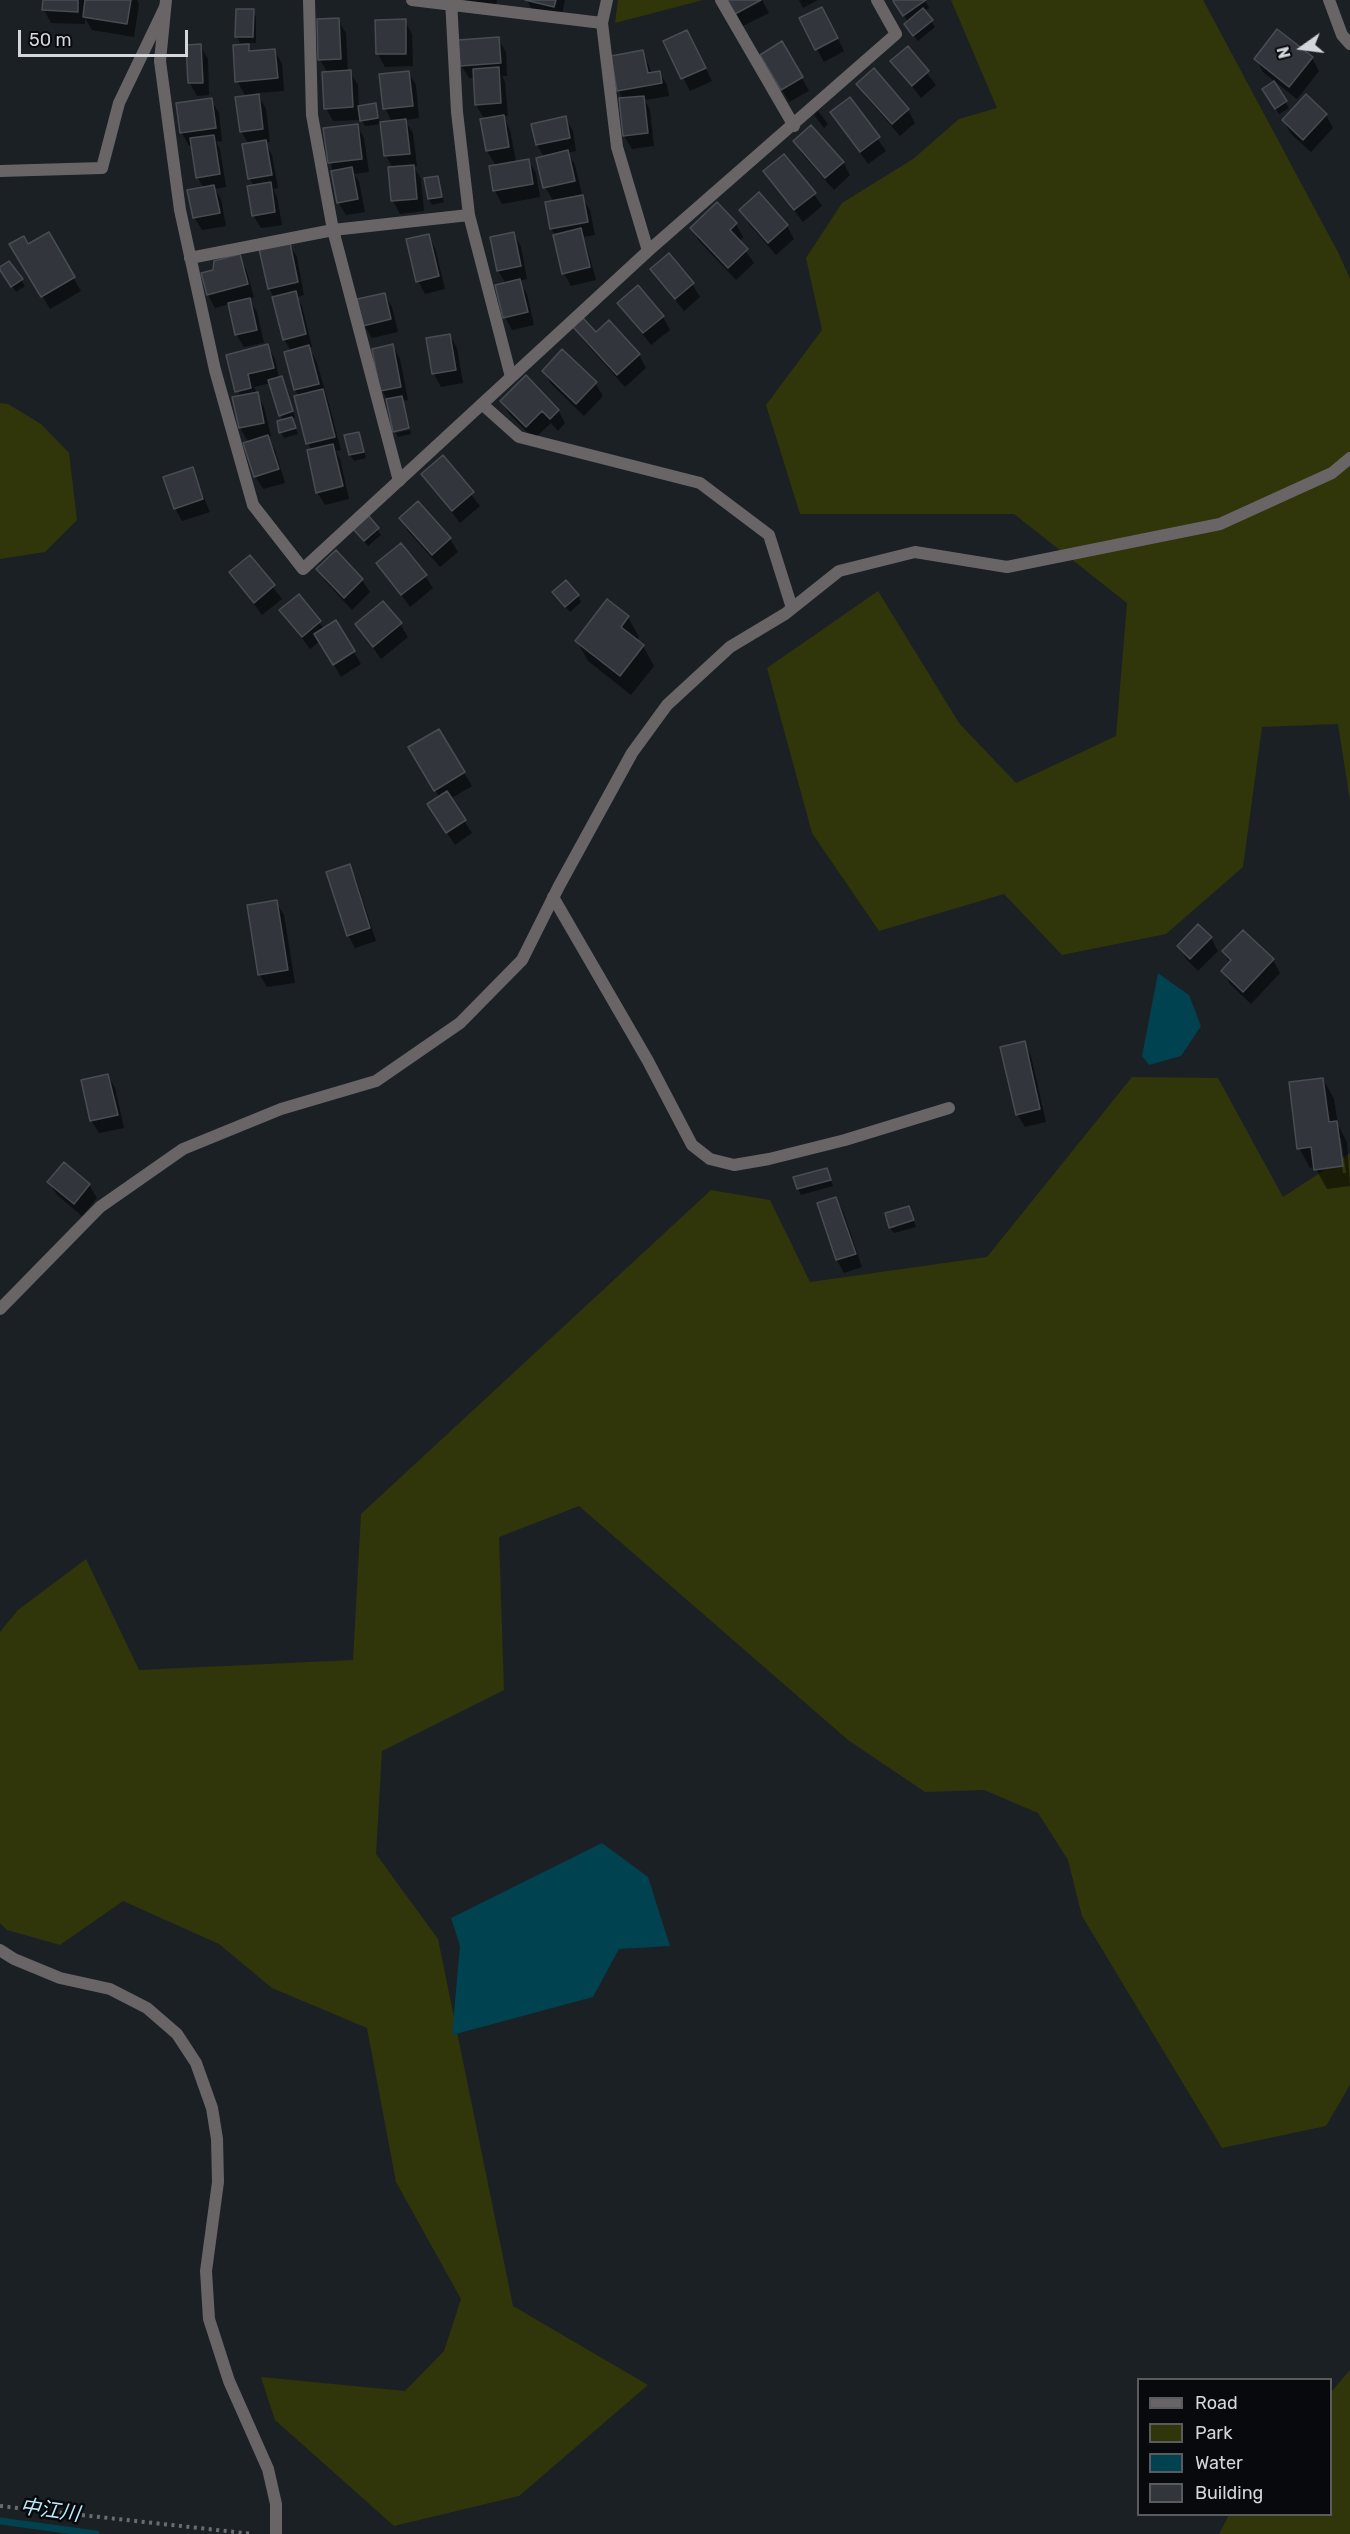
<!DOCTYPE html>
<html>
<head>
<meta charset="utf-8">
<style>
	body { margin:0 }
	#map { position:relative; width:1350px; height:2534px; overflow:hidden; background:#1b2025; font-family:Rubik,sans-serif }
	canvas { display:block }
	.legend { position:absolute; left:1137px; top:2378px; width:195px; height:138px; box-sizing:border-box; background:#08090c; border:2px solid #595b5e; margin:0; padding:8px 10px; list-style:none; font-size:18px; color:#d3d6da }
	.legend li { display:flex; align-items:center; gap:12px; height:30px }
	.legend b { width:30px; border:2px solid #595b5e }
	.north { position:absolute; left:1272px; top:18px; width:60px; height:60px; -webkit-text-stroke:4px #08090c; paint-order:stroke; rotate:256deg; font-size:16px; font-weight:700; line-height:24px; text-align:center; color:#d3d6da }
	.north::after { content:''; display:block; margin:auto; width:21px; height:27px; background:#d3d6da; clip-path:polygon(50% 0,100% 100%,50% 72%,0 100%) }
	.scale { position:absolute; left:18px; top:30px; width:170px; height:27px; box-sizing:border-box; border:3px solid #d3d6da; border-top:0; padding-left:8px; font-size:18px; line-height:21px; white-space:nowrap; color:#d3d6da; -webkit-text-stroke:4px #08090c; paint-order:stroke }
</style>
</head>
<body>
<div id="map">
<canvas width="1350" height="2534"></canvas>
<ul class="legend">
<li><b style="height:8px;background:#696567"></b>Road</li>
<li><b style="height:16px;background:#31350a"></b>Park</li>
<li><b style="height:16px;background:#00424f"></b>Water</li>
<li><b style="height:16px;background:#32363c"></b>Building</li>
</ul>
<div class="north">N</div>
<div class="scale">50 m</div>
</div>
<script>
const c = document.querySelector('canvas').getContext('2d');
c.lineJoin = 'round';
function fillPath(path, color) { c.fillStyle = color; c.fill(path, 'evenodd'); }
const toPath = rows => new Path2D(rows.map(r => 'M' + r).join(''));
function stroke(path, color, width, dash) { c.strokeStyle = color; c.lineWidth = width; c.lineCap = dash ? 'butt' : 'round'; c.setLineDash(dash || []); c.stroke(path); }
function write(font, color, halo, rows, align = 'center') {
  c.font = font + ' Rubik,"Noto Sans JP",sans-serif'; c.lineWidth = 5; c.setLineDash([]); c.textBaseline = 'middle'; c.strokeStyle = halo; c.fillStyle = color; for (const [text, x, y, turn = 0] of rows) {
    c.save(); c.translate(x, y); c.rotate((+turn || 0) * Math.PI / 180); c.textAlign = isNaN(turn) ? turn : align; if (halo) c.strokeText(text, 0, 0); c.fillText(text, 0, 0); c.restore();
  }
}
const green = toPath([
	[618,0,703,0,615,23],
	[951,0,1203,0,1339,254,1350,279,1350,801,1338,724,1262,727,1243,867,1166,934,1062,955,1004,894,879,931,812,833,767,668,878,591,959,723,1016,783,1116,736,1127,603,1014,514,800,514,766,405,822,330,806,258,842,203,913,159,959,119,997,108],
	[0,403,8,404,41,424,69,453,77,520,45,552,0,559],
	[1132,1077,1218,1078,1283,1197,1350,1153,1350,2085,1326,2126,1222,2148,1082,1916,1068,1860,1038,1813,984,1790,925,1792,848,1740,579,1506,499,1537,504,1690,382,1751,376,1854,438,1939,513,2306,648,2385,519,2496,394,2526,275,2420,261,2377,405,2391,444,2351,461,2299,396,2182,367,2028,272,1988,219,1944,123,1901,60,1945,7,1930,0,1923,0,1632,18,1610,86,1559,139,1670,353,1660,361,1514,711,1190,770,1200,810,1282,987,1257],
	[1350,2370,1350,2534,1219,2534,1229,2515,1330,2514,1331,2392]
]);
const water = toPath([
	[1158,973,1189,995,1201,1026,1181,1056,1149,1065,1142,1056],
	[602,1843,648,1877,670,1946,619,1949,593,1997,452,2035,460,1946,451,1918]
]);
const shadow = toPath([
	[44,0,137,0,139,4,134,37,92,30,85,18,85,24,51,23,44,10],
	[465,0,497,0,495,13,470,9],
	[527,0,565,0,561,20,534,14],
	[729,0,762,0,769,13,743,26],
	[799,0,818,0,803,8],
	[897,0,925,0,929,8,924,11,935,27,918,41,909,30,908,22,895,1],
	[253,11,256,17,256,43,240,43,237,37],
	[338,20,346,33,348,72,350,72,358,85,359,107,375,105,380,123,392,122,385,108,408,72,416,85,419,118,405,120,413,133,417,166,414,167,421,179,424,211,400,214,393,201,393,168,386,156,382,124,365,126,361,120,333,121,326,108,328,73,320,60,318,21],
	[405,21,412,34,413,66,385,67,378,54,377,22],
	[829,21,844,51,824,62,817,49],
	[498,39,506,52,507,76,502,76,505,82,508,116,503,116,510,130,516,162,528,160,536,173,540,197,502,204,495,191,491,167,496,166,487,151,485,120,476,105,475,78,469,78,461,65],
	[665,42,694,44,712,81,690,91],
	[782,43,809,91,789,102,762,55],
	[200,46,208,59,209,95,197,96,189,82],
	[248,46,252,52,275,51,282,64,284,91,257,93,266,109,270,142,265,142,272,155,278,188,273,189,277,197,282,225,261,228,253,215,254,186,249,178,249,145,241,131,246,97,237,81],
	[907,48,936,85,921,98,892,61],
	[643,51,652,74,659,72,667,85,669,96,645,100,650,110,654,146,632,149,624,136,623,99,619,91,612,57],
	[1312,58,1319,71,1297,99,1263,72,1256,59],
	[1274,83,1289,108,1279,114,1264,90],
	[858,84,908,110,915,123,900,136,866,97],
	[850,99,886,151,868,164,832,112],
	[211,100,219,113,222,141,216,142,220,149,226,187,215,189,221,199,226,226,202,230,194,217,204,188,197,177,192,145,189,146,182,133,178,104],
	[818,111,828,124,824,128,814,115],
	[1326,115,1333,128,1311,152,1291,134,1284,121],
	[565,118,573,131,576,151,568,153,575,165,582,194,568,197,568,199,582,197,590,210,595,235,584,237,596,280,571,286,564,273,556,236,551,229,554,202,545,187,544,157,537,145],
	[357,125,364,138,369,172,354,174,359,182,365,212,346,215,338,202,325,130],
	[795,141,843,162,850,175,834,190,802,154],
	[765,172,814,194,822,206,803,222],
	[437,177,444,202,432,205,429,199],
	[741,211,787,226,794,239,776,255,749,224],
	[736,224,743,237,739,242,754,263,736,280,699,241,692,228],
	[48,234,81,291,50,309,12,245,28,246],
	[514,234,521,247,527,279,519,281,527,294,534,325,512,330,505,317,506,284,498,271],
	[428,236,435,248,445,289,425,294,418,281],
	[289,244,297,257,304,295,297,297,302,306,312,347,309,348,316,360,329,404,341,450,336,451,340,459,349,499,325,505,317,492,312,451,308,443,299,396,295,390,291,351,284,339,274,297,269,288],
	[239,256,246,269,254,297,249,299,257,312,264,343,244,347,236,334,230,304,215,308,208,295,215,271],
	[9,263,25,286,16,292,4,274],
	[652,269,692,284,700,297,684,311],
	[384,294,392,307,398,332,372,338,364,325],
	[619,303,663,317,670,330,651,345],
	[609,322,639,355,646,368,625,387,583,340,575,327,596,334],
	[450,336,457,348,463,383,441,387,434,374],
	[267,346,275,359,279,378,285,383,295,418,292,418,298,434,284,438,281,432,283,421,271,383,254,387,264,407,271,436,267,437,275,450,285,483,263,489,255,476,249,443,240,428,234,399,240,397,228,356],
	[393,346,400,359,408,400,403,401,410,427,394,430,388,401,382,390],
	[544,371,595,383,603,396,584,416,551,384],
	[502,401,558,410,565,423,558,431,551,423,534,439,509,414],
	[410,430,411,434,398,437,396,433],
	[359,434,366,458,354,461,350,455],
	[443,458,480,506,460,523,423,474],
	[192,469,210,512,182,521,175,508],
	[418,503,450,539,458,552,440,567,408,531,400,518],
	[368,517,381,535,368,546,354,529],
	[250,557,282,599,262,615,231,573],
	[378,563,425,576,433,588,410,607],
	[318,569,362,580,370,592,352,610,326,582],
	[554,593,578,596,581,602,570,612],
	[299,596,324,629,336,622,361,664,341,677,320,641,310,649,281,610],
	[628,617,639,637,636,641,643,646,654,666,631,695,588,661,577,641],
	[356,624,400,624,408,637,381,659],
	[439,731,472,786,450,799,472,833,455,845,437,817,440,798,410,748],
	[349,866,356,879,376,941,355,948,348,935],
	[276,902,284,915,295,983,267,987,259,974],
	[1243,932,1273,960,1280,973,1251,1004,1230,984,1223,971,1230,963,1224,952],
	[1211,938,1218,951,1198,971,1186,959,1179,946],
	[1024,1043,1031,1056,1046,1122,1025,1127,1017,1114],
	[108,1075,115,1088,124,1128,99,1133,91,1120],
	[1323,1079,1334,1099,1338,1125,1347,1142,1350,1186,1327,1189,1315,1167,1310,1168,1299,1148],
	[1337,1135,1341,1138,1346,1173,1343,1173],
	[64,1164,89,1185,97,1198,82,1216,57,1195,49,1182],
	[826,1169,833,1186,801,1195,798,1189],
	[836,1198,843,1211,862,1267,844,1273,837,1260],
	[909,1208,916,1227,894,1233,890,1228]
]);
const stream = toPath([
	[0,2521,96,2534]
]);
const building = toPath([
	[43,0,78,0,78,12,42,10,43,0],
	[85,0,131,0,127,24,83,17,85,0],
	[525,0,556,0,554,7,525,0],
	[727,0,761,0,735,14,727,0],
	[926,0,903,16,893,1,894,0,926,0],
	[822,7,838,38,815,50,799,18,822,7],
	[923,8,933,20,913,36,904,24,923,8],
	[236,9,254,9,253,37,235,37,236,9],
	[339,18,341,59,318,60,317,19,339,18],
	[406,19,406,54,376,54,375,20,406,19],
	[1277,29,1313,57,1289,87,1254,59,1277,29],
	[687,30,706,68,681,79,663,41,687,30],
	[499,37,501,63,460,66,458,40,499,37],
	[782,41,803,77,781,90,760,55,782,41],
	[201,44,203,83,188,83,186,45,201,44],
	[249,44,249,51,275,49,278,78,235,82,233,45,249,44],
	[908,46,929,71,912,86,890,61,908,46],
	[643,50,648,73,660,71,662,83,617,91,611,56,643,50],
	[499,67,501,103,475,105,473,69,499,67],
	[874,68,909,109,892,124,856,84,874,68],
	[351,70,353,107,324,109,322,72,351,70],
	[409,71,413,106,383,109,379,74,409,71],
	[1274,81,1287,101,1275,109,1262,89,1274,81],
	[259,94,263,129,240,132,235,97,259,94],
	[1306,94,1327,114,1303,140,1282,120,1306,94],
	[644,96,648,133,623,136,619,98,644,96],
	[850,97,880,137,860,152,830,112,850,97],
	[212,98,216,128,180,133,176,103,212,98],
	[376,103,378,118,360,121,358,106,376,103],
	[504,115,509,147,486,151,480,119,504,115],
	[566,116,570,138,536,145,531,124,566,116],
	[406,119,410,154,384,156,380,122,406,119],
	[358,124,362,159,328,163,323,128,358,124],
	[811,125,844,162,825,178,793,141,811,125],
	[214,135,220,174,196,178,190,138,214,135],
	[266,140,272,175,248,179,242,144,266,140],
	[568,150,575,181,543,188,536,158,568,150],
	[784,154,816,193,794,210,763,171,784,154],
	[529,159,533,184,493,191,489,166,529,159],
	[414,165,417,199,391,201,388,167,414,165],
	[352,167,358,199,337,203,331,171,352,167],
	[438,176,442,197,428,199,424,178,438,176],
	[271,182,275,212,252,216,247,186,271,182],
	[214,185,220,213,193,218,187,190,214,185],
	[759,192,788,225,768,243,739,210,759,192],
	[583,195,588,222,550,229,545,202,583,195],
	[717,202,737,223,730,230,748,249,728,268,690,228,717,202],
	[581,228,590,267,562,274,553,235,581,228],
	[49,232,75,277,41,297,9,244,24,236,28,244,49,232],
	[514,232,521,266,497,271,490,237,514,232],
	[429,234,439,276,416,282,406,239,429,234],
	[290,243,298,282,268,289,259,249,290,243],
	[669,253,694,283,675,299,650,269,669,253],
	[240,254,248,284,207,295,201,273,213,270,214,261,240,254],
	[9,261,23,279,11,287,0,270,0,267,9,261],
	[520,279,528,312,503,318,495,285,520,279],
	[638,285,664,316,643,333,617,303,638,285],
	[296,291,306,334,283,340,272,297,296,291],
	[385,293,391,319,363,326,357,299,385,293],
	[250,298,257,330,235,335,228,303,250,298],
	[583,318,596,332,609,320,640,354,617,375,573,327,583,318],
	[450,334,456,370,432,374,426,338,450,334],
	[268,344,274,368,248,374,251,388,235,392,226,355,268,344],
	[393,344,401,387,380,391,372,349,393,344],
	[309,345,319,384,294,390,284,352,309,345],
	[562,349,597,382,576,404,542,371,562,349],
	[526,375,559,410,550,419,542,411,526,427,500,401,526,375],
	[282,376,293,411,279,416,268,380,282,376],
	[323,389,335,437,306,444,294,396,323,389],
	[258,392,264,423,239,428,232,397,258,392],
	[402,396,409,428,393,432,386,399,402,396],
	[292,417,296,428,279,433,277,421,292,417],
	[359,432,364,452,349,455,344,435,359,432],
	[268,435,279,469,254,477,243,443,268,435],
	[333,444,343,486,316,493,307,450,333,444],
	[443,455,474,492,452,511,421,474,443,455],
	[193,467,203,499,174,509,163,477,193,467],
	[418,501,451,538,432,555,399,518,418,501],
	[368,515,379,528,364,541,353,529,368,515],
	[401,543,427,575,401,595,376,563,401,543],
	[336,550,363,579,344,598,316,569,336,550],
	[250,555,275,585,254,603,229,572,250,555],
	[566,580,579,595,565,607,552,592,566,580],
	[299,594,321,621,302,637,279,610,299,594],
	[607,599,629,616,621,627,644,645,620,676,575,641,607,599],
	[383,601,402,623,373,647,355,624,383,601],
	[336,620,355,651,333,665,314,634,336,620],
	[439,729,465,772,434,791,408,747,439,729],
	[447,791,466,820,446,833,427,804,447,791],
	[350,864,370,928,347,936,326,872,350,864],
	[277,900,288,970,258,975,247,905,277,900],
	[1198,924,1212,937,1190,959,1177,946,1198,924],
	[1243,930,1274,959,1243,992,1221,971,1231,960,1222,951,1243,930],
	[1025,1041,1040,1109,1016,1115,1000,1047,1025,1041],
	[108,1074,118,1115,90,1121,81,1080,108,1074],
	[1323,1078,1329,1122,1337,1121,1343,1166,1314,1170,1311,1147,1297,1149,1289,1082,1323,1078],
	[64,1162,90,1184,74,1204,47,1182,64,1162],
	[827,1168,831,1180,797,1189,793,1177,827,1168],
	[836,1197,856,1254,836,1260,817,1203,836,1197],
	[909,1206,914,1220,889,1228,885,1213,909,1206]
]);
const path = toPath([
	[0,2506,253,2534]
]);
const service = toPath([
	[553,897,648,1061,692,1145,710,1159,734,1165,769,1159,845,1140,949,1108]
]);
const minor = toPath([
	[309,0,312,115,333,230,399,481],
	[412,0,602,23],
	[451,0,457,112,469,215,511,377],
	[607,0,602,23,617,147,648,251],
	[721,0,794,126],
	[1329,0,1342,35,1350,44],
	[0,171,102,168,119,103,165,7],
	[190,258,333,230,469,215],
	[482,404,519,437,700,483,769,535,792,608],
	[0,1309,100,1207,183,1149,281,1109,376,1081,460,1023,522,960,559,886,632,753,667,705,730,647,785,614,839,571,915,552,1007,567,1220,524,1332,473,1350,458],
	[0,1950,14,1959,60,1978,110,1989,147,2008,177,2034,196,2063,212,2108,217,2139,218,2182,206,2271,209,2319,229,2381,268,2469,276,2504,276,2534]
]);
const tertiary = toPath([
	[166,0,160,61,180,210,215,370,253,505,303,569,648,251,896,34,877,0]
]);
const waterNames = [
	["中江川",50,2511,8]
];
fillPath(green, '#31350a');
fillPath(water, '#00424f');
fillPath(shadow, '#0007');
stroke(stream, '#00424f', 7);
fillPath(building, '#32363c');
stroke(building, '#484d53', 1.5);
stroke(path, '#696d71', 4, [3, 4.5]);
stroke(service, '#696567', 12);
stroke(minor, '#696567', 12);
stroke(tertiary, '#696567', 12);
write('italic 20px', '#baedfc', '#08090c', waterNames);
</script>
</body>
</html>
